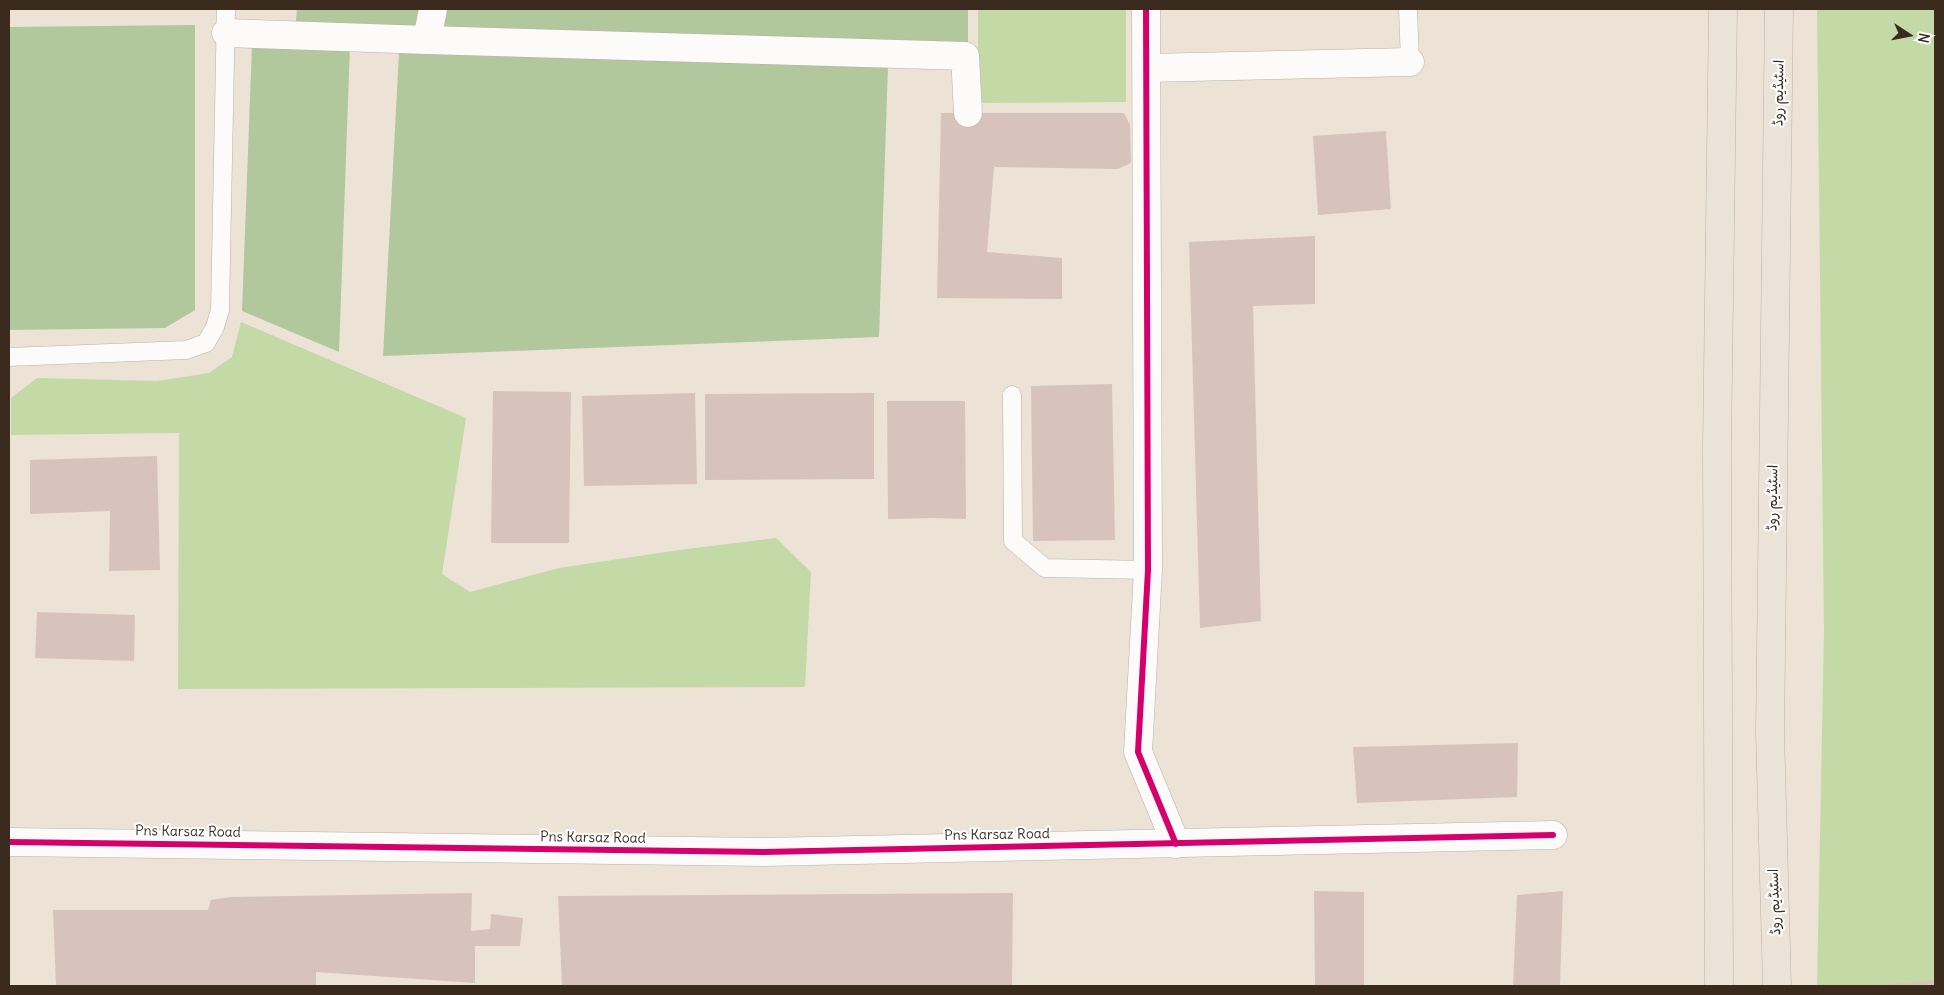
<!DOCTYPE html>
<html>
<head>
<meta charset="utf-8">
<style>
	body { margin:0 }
	#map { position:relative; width:1944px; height:995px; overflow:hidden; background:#ece3d6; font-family:Delius,sans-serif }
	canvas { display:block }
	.frame { position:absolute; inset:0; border:10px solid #3b2a1e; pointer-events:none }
	.north { position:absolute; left:1884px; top:10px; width:50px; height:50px; -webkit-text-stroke:4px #fff; paint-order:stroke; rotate:101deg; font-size:14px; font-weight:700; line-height:20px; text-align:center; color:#3b2a1e }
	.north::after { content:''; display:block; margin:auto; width:18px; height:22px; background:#3b2a1e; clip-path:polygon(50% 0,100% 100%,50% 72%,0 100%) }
</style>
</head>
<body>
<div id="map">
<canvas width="1944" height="995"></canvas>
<div class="frame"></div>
<div class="north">N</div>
</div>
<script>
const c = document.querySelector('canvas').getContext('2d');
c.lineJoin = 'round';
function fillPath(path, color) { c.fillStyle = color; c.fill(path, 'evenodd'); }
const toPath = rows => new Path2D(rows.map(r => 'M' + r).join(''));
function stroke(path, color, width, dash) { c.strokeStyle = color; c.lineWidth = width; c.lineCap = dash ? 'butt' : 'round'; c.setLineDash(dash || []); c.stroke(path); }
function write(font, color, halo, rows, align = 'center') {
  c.font = font + ' Delius,"Playpen Sans Arabic",sans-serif'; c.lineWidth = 4; c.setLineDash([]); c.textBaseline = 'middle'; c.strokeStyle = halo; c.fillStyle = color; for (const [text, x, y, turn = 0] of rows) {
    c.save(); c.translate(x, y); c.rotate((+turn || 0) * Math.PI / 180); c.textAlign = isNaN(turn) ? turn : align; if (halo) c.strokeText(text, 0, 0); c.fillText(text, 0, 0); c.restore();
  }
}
const green = toPath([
	[978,9,1126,9,1126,102,978,103],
	[1817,9,1935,9,1935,981,1892,986,1817,986,1824,632],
	[241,322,466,418,442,574,470,592,559,568,679,550,776,538,811,572,805,687,178,689,179,433,11,435,11,398,37,378,157,381,209,373,232,357]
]);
const forest = toPath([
	[297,9,427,9,423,36,295,30],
	[440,9,968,9,968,46,433,33],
	[195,25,195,310,165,328,9,330,9,27],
	[252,45,350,46,339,352,242,311],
	[399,53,888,66,879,337,383,356]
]);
const building = toPath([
	[941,113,1124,113,1130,125,1131,163,1118,169,994,167,987,252,1062,258,1062,299,937,298],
	[1386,131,1391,209,1318,215,1313,136],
	[1315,236,1315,304,1253,306,1261,621,1200,628,1189,242],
	[1112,384,1115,540,1033,541,1031,386],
	[493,391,571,392,569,543,491,543],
	[695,393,697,484,584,486,582,396],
	[874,393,874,479,705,480,705,394],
	[887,401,965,401,966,519,933,518,888,519],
	[157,456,160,570,109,571,110,511,30,514,30,460],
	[37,612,135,615,134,661,35,658],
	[1518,743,1517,797,1357,803,1353,747],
	[1314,891,1364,892,1364,986,1315,986],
	[1563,891,1560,986,1513,986,1517,895],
	[472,893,471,931,490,929,491,914,523,918,520,946,475,946,475,983,316,972,316,986,56,986,53,910,208,910,211,900,231,897],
	[1013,893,1012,986,795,986,795,985,562,986,558,896],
	[1935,980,1935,986,1879,986,1879,985]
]);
const service = toPath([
	[1408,9,1410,62],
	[9,357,186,350,206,343,215,327,220,310,226,9],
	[1012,395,1013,541,1045,568,1148,570]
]);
const minor = toPath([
	[1146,9,1148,570,1138,752,1176,844],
	[226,33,427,40,433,9],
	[427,40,965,56,968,113],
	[1147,68,1410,62]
]);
const tertiary = toPath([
	[9,842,764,852,1553,835]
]);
const primary = toPath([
	[1719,986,1717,445,1723,9],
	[1777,986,1770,732,1779,9]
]);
const cycleway = toPath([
	[1146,9,1148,570,1138,752,1176,844],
	[9,842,764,852,1553,835]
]);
const streetNames = [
	["اسٹیڈیم روڈ",1779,93,-89],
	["اسٹیڈیم روڈ",1773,498,-89],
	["Pns Karsaz Road",188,832,1],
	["Pns Karsaz Road",997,835,-1],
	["Pns Karsaz Road",593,838,1],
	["اسٹیڈیم روڈ",1775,902,-92]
];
fillPath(green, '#c3d9a6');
fillPath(forest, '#b1c89c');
fillPath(building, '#d8c3bc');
stroke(service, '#b8b0a7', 19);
stroke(minor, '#b8b0a7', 29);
stroke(tertiary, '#b8b0a7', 29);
stroke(primary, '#b8b0a7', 29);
stroke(service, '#fcfbf9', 18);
stroke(minor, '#fcfbf9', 28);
stroke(tertiary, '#fcfbf9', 28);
stroke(primary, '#ece3d8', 28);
stroke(cycleway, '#d6006c', 6);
write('14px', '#3b2a1e', '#fff', streetNames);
</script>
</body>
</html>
